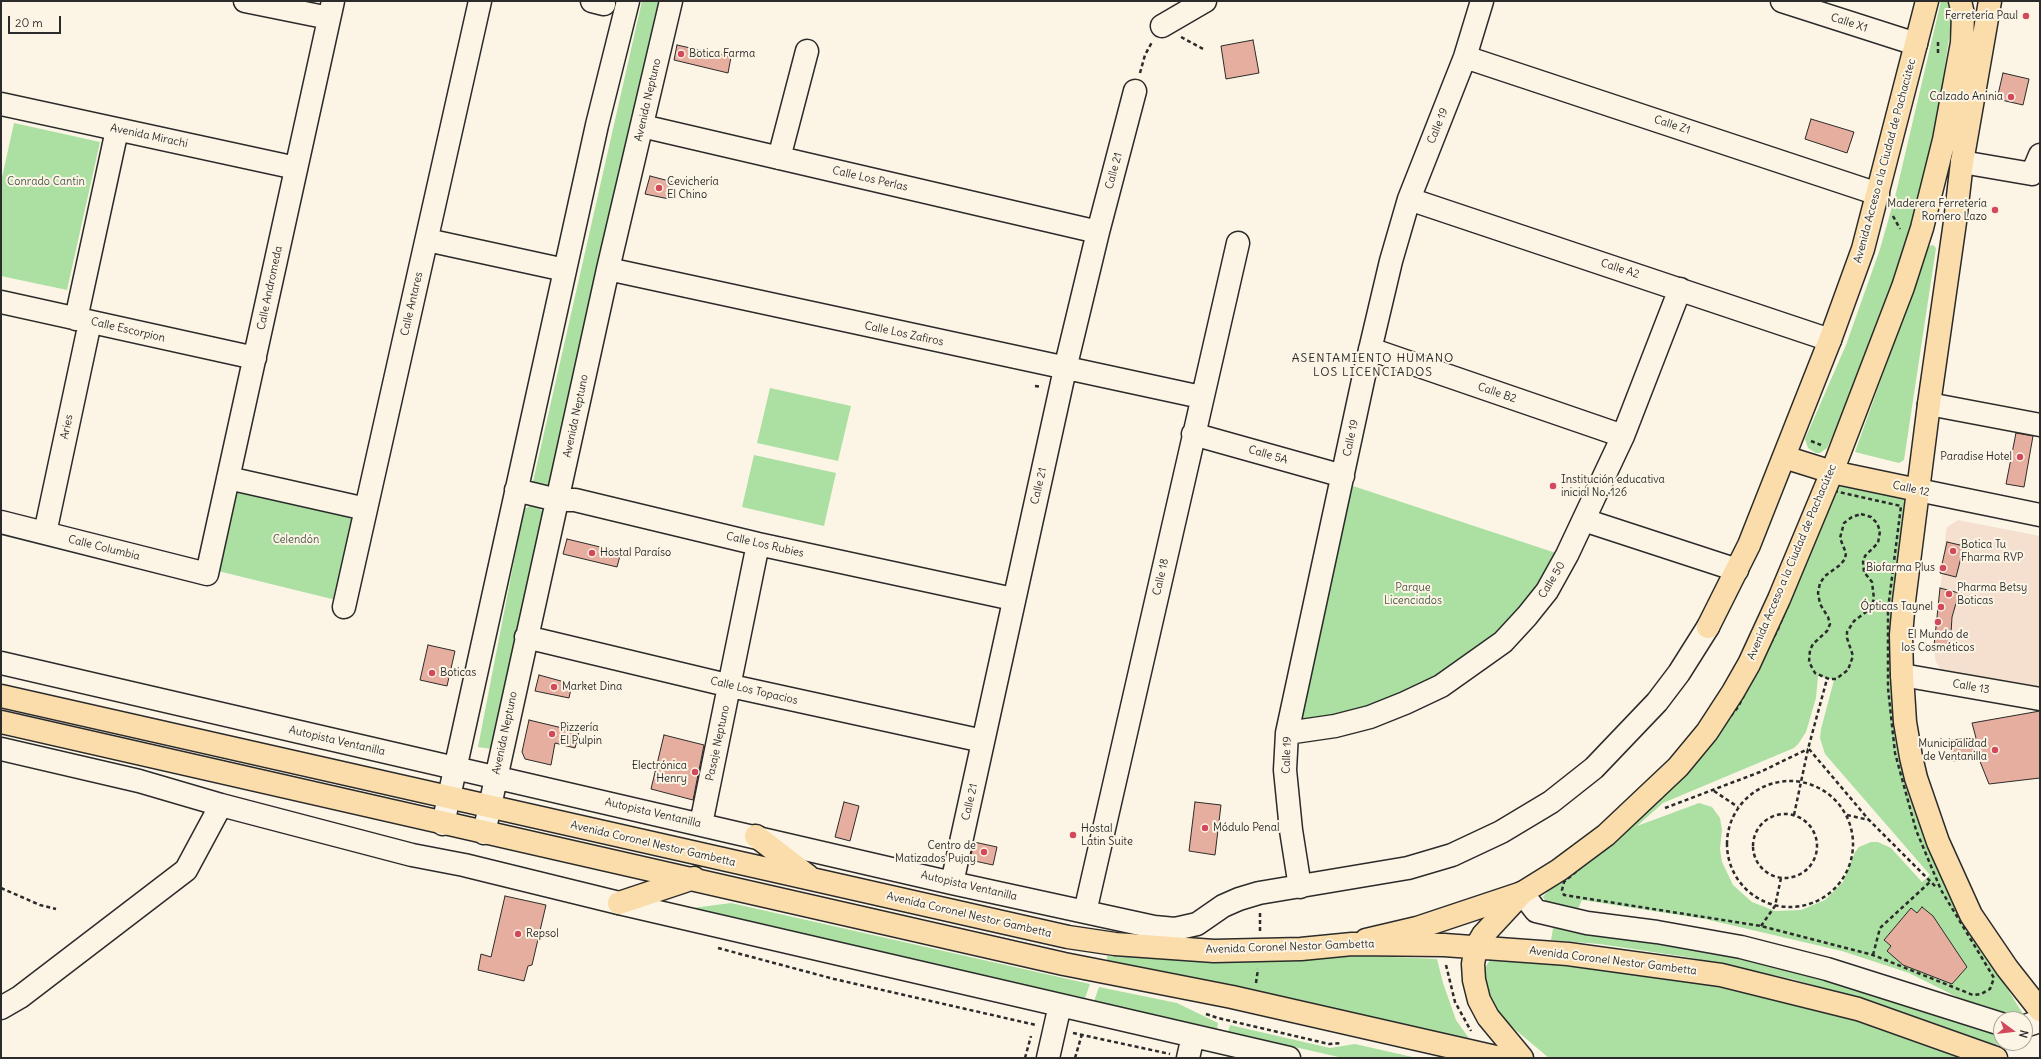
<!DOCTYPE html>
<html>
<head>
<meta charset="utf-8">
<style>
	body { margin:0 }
	#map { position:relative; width:2041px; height:1059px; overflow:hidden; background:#fcf5e5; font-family:Delius,sans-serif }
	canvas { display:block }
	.frame { position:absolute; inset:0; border:2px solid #2b2b2b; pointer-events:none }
	.north { position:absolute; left:1993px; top:1011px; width:40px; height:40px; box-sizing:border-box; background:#fcf5e5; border:1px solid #a8a49b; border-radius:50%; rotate:105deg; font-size:11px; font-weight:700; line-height:16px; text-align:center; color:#2b2b2b }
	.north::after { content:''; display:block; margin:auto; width:14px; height:18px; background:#d1495b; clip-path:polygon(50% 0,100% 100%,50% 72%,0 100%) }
	.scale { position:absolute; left:8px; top:16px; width:53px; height:18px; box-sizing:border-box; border:2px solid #2b2b2b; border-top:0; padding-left:5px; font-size:12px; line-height:14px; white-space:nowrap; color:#2b2b2b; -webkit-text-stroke:3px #fcf5e5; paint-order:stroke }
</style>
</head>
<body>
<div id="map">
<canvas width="2041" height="1059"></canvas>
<div class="frame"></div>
<div class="north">N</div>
<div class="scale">20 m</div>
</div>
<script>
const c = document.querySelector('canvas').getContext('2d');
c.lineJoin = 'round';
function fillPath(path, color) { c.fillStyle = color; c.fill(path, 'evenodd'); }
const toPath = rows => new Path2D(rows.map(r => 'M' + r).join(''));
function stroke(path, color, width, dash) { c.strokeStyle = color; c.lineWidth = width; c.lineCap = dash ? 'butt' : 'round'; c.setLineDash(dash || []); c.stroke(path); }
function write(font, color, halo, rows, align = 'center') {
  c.font = font + ' Delius,sans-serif'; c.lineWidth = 4; c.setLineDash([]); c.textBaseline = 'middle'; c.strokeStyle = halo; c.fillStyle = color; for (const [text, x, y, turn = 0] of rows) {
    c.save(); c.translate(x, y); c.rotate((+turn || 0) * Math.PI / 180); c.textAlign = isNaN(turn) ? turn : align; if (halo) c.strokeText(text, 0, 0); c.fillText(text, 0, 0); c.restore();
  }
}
const built = toPath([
	[1958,520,2040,536,2040,692,1943,674,1936,662,1934,652,1946,532,1947,527]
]);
const green = toPath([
	[642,1,662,1,551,486,546,489,532,486],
	[1941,1,1952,1,1953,12,1939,105,1916,210,1902,259,1849,401,1827,448,1820,453,1816,453,1808,448,1805,439,1846,345,1880,249,1896,193],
	[14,123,100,142,67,290,1,276,1,182],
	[1933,245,1936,248,1904,460,1899,463,1855,452,1929,246],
	[770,388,851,406,838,461,757,443],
	[754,455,836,473,824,526,742,507],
	[236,477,361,505,340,601,214,570],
	[1836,483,1901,497,1905,501,1894,596,1892,686,1898,749,1915,813,1945,888,2023,1014,2019,1019,2001,1019,1909,973,1842,951,1705,919,1582,900,1576,913,1550,908,1543,897,1555,881,1713,736],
	[1818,676,1834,680,1821,729,1820,738,1825,754,1930,875,1922,882,1891,848,1878,842,1871,842,1859,847,1855,852,1843,882,1825,900,1801,910,1775,911,1752,902,1733,885,1722,862,1720,849,1722,830,1720,818,1712,807,1699,803,1637,826,1663,803,1794,748,1799,743,1806,732,1816,698],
	[1350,485,1559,554,1543,583,1501,632,1445,675,1369,708,1295,724],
	[530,506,537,506,543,512,492,749,478,747,524,509],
	[731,903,1090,984,1085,998,685,909],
	[1554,923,1743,956,2000,1030,1997,1046,1889,1007,1792,979,1687,957,1599,944,1551,940],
	[1107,956,1199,960,1368,956,1437,959,1443,983,1456,1020,1471,1041,1107,963],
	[1490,960,1569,964,1713,986,1843,1017,1971,1058,1549,1058,1505,1021,1488,996,1483,971],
	[1099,987,1177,1003,1218,1023,1217,1029,1094,1001],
	[1230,1025,1330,1048,1355,1044,1417,1058,1343,1058,1228,1032]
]);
const building = toPath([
	[1253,40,1259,73,1226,79,1221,46,1253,40],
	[677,45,731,57,728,73,674,60,677,45],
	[2003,73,2029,79,2023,105,1997,99,2003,73],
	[1811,119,1854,132,1847,153,1805,139,1811,119],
	[650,176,673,182,669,199,645,194,650,176],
	[2016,433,2033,436,2024,487,2006,484,2016,433],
	[567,539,621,552,617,567,563,554,567,539],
	[1947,542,1964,546,1956,577,1940,573,1947,542],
	[1940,588,1959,593,1952,617,1950,649,1934,646,1940,588],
	[428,645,455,651,447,686,420,680,428,645],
	[539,675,572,684,569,698,535,691,539,675],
	[2040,711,2040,778,1989,784,1979,759,1953,761,1949,740,1976,738,1972,723,2040,711],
	[529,720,579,732,575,748,555,743,551,765,525,759,522,752,529,720],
	[664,735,704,745,693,800,651,789,664,735],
	[844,802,859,806,850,841,835,837,844,802],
	[1195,802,1221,805,1215,855,1189,851,1195,802],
	[974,842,997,847,993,865,970,860,974,842],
	[505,896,546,905,532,965,528,966,524,981,478,970,481,954,491,957,505,896],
	[1922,907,1933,916,1967,967,1952,984,1903,965,1887,951,1891,946,1884,940,1911,908,1917,913,1922,907]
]);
const path = toPath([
	[1181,37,1205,50],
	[1938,42,1938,53],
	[1140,73,1145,55,1152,42],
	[1893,216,1900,229],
	[1035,386,1042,387],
	[1811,441,1821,445],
	[1834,491,1901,506,1888,609,1888,688,1895,753,1916,830,1941,890,1994,978,1990,989,1981,994,1973,995,1873,955,1761,926,1564,895,1562,890,1564,882,1659,800,1705,748,1738,707,1778,629,1834,491],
	[1861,514,1871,517,1877,523,1880,531,1878,543,1865,556,1863,562,1864,572,1872,582,1874,599,1870,609,1854,621,1847,632,1847,638,1853,656,1848,670,1836,679,1829,679,1815,673,1809,662,1810,650,1813,644,1827,631,1830,624,1828,617,1820,604,1818,593,1820,583,1825,576,1840,565,1845,559,1846,553,1840,538,1844,523,1852,517,1861,514],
	[1809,749,1869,820],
	'1727 844a63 63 0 1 1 126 0a63 63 0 1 1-126 0Z',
	[1714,791,1738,807],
	[1665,808,1760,772,1808,749],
	'1753 846a32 32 0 1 1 64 0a32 32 0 1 1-64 0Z',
	[1794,815,1808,749,1827,679],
	[1847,815,1869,820,1936,887],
	[1,888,40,905,56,909],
	[1260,913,1260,932],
	[1761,926,1775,906,1781,878],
	[718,948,834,979,1036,1025],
	[1873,955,1880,928,1931,881],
	[1446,965,1455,1002,1471,1031],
	[1256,983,1258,969],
	[1206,1014,1218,1018,1329,1044,1341,1043],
	[1073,1033,1170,1054],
	[1025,1058,1031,1036],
	[1075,1058,1082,1034]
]);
const minor = toPath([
	[245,1,329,18],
	[592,1,604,4],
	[1782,1,1916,44],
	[1162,26,1205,1],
	[1465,57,1878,194],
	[1,104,296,168],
	[642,126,1098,232],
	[779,158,807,51],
	[1962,162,2032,174,2040,155],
	[1409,199,1830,340],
	[427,240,565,270],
	[608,269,1201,397],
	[1,302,255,358],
	[76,319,117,130],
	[1370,349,1623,436],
	[1929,404,2040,425],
	[1193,434,1343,476],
	[228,478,366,509],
	[516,490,557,500,575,500,758,544,1013,599],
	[1918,490,2040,515],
	[1584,520,1737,570],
	[1,522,207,574,333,1],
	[45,533,90,322],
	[344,607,480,1],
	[526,637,731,686,983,741],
	[1,663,952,883,1154,927,1175,929,1197,924,1223,906,1239,899,1259,893,1408,868,1452,855,1501,832,1551,802,1594,768,1657,702,1679,673,1708,627],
	[1902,675,2040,699],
	[1287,733,1335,726,1370,717,1405,703,1441,686,1503,642,1527,616,1547,591,1567,555,1623,436,1680,289],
	[1,749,139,781,221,805,412,855,464,865,619,903,1289,1058],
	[443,824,597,125,628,1],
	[701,824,758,544],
	[484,833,608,269,671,1],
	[952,883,1065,369,1098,232,1135,91],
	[1300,887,1291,830,1285,770,1287,733,1365,371,1391,261,1409,199,1465,57,1482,1],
	[1522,893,1536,911,1587,923,1657,932,1741,947,1827,969,2001,1024],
	[1085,912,1238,243],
	[1,1008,20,997,186,870,221,805],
	[2025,1026,2040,1021],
	[1048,1058,1060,1005],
	[1188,1058,1193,1036]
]);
const major = toPath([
	[1990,1,1962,162,1955,222,1929,404,1904,601,1901,635,1902,675,1905,722,1911,757,1916,778,1938,842,1971,915,2007,968,2040,1010],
	[1784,457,1832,472,1918,490],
	[1708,627,1749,545,1830,340,1863,249,1927,1],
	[1366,940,1417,928,1522,893,1559,870,1606,835,1678,767,1707,732,1733,692,1749,664,1779,599,1832,472,1903,287,1922,228,1944,140,1962,43,1963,14,1960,1]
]);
const highway = toPath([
	[1,696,1068,937,1115,944,1214,951,1301,949,1352,944,1444,945,1568,954,1721,975,1858,1009,1996,1058],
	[1,722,1064,964,1232,997,1500,1058],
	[756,836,808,876],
	[619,903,694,878],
	[1522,1058,1488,1017,1479,1000,1474,980,1473,964,1476,947,1483,935,1522,893]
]);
const markers = [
	[2026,16,4,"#d1495b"],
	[681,54,4,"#d1495b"],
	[2011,97,4,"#d1495b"],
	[659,188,4,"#d1495b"],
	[1995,210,4,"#d1495b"],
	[2020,457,4,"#d1495b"],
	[1553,486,4,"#d1495b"],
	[1953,551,4,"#d1495b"],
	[592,553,4,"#d1495b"],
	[1943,568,4,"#d1495b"],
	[1949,594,4,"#d1495b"],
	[1941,607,4,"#d1495b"],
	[1938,622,4,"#d1495b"],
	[432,673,4,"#d1495b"],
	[554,687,4,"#d1495b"],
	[552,734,4,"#d1495b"],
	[1995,750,4,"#d1495b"],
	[695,772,4,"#d1495b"],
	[1205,828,4,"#d1495b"],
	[1073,835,4,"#d1495b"],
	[984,852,4,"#d1495b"],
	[518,934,4,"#d1495b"]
];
const poiNames = [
	["Ferretería Paul",2018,16,"right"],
	["Botica Farma",689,54],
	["Calzado Aninia",2003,97,"right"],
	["Cevichería",667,182],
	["El Chino",667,195],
	["Maderera Ferretería",1987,204,"right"],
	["Romero Lazo",1987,217,"right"],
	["Paradise Hotel",2012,457,"right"],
	["Institución educativa",1561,480],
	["inicial No. 126",1561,493],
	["Botica Tu",1961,545],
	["Fharma RVP",1961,558],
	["Hostal Paraíso",600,553],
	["Biofarma Plus",1935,568,"right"],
	["Pharma Betsy",1957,588],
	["Boticas",1957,601],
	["Ópticas Taynel",1933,607,"right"],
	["El Mundo de",1938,635,"center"],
	["los Cosméticos",1938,648,"center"],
	["Boticas",440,673],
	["Market Dina",562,687],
	["Pizzería",560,728],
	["El Pulpin",560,741],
	["Municipalidad",1987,744,"right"],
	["de Ventanilla",1987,757,"right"],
	["Electrónica",687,766,"right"],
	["Henry",687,779,"right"],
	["Módulo Penal",1213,828],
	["Hostal",1081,829],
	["Latin Suite",1081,842],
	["Centro de",976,846,"right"],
	["Matizados Pujay",976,859,"right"],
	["Repsol",526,934]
];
const streetNames = [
	["Calle X1",1849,23,18],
	["Avenida Neptuno",648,100,-77],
	["Calle Z1",1672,125,18],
	["Calle 19",1438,126,-68],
	["Avenida Mirachi",149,136,12],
	["Avenida Acceso a la Ciudad de Pachacútec",1885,161,-75],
	["Calle 21",1114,171,-75],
	["Calle Los Perlas",870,179,13],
	["Calle A2",1620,269,18],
	["Calle Andromeda",270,288,-78],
	["Calle Antares",412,304,-77],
	["Calle Escorpion",128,330,13],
	["Calle Los Zafiros",904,334,12],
	["Calle B2",1497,393,19],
	["Avenida Neptuno",576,416,-78],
	["Aries",67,427,-78],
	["Calle 19",1351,438,-78],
	["Calle 5A",1268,455,16],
	["Calle 21",1039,486,-77],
	["Calle 12",1911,489,12],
	["Calle Los Rubies",765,545,13],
	["Calle Columbia",104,548,14],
	["Avenida Acceso a la Ciudad de Pachacútec",1792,562,-67],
	["Calle 18",1161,577,-77],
	["Calle 50",1552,580,-59],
	["Calle 13",1971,687,10],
	["Calle Los Topacios",754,691,13],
	["Avenida Neptuno",505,733,-78],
	["Autopista Ventanilla",337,741,13],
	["Pasaje Neptuno",718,743,-78],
	["Calle 19",1287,755,-88],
	["Calle 21",970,802,-77],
	["Autopista Ventanilla",653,813,13],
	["Avenida Coronel Nestor Gambetta",653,844,13],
	["Autopista Ventanilla",969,886,13],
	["Avenida Coronel Nestor Gambetta",969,915,13],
	["Avenida Coronel Nestor Gambetta",1290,947,-2],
	["Avenida Coronel Nestor Gambetta",1613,961,7]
];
const parkNames = [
	["Conrado Cantin",46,182],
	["Celendón",296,540],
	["Parque",1413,588],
	["Licenciados",1413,601]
];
const neighbourhoodNames = [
	["ASENTAMIENTO HUMANO",1373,359],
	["LOS LICENCIADOS",1373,373]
];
fillPath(built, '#f5e0d0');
fillPath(green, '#abe0a2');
fillPath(building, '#e6ae9e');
stroke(building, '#2b2b2b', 1);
stroke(minor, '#2b2b2b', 25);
stroke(major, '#2b2b2b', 25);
stroke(highway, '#2b2b2b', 25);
stroke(path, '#2b2b2b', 2.5, [4, 3]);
stroke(minor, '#fcf5e5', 22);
stroke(major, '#fbddab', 22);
stroke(highway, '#fbddab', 22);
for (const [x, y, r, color] of markers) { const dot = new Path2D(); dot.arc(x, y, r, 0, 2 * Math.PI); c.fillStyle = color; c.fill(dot); stroke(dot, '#fcf5e5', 1.5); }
write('11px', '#2b2b2b', '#fcf5e5', poiNames, 'left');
write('11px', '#2b2b2b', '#fcf5e5', streetNames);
write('11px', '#4b5849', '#fcf5e5', parkNames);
c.letterSpacing = '1px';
write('12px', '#2b2b2b', '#fcf5e5', neighbourhoodNames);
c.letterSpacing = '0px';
</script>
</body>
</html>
